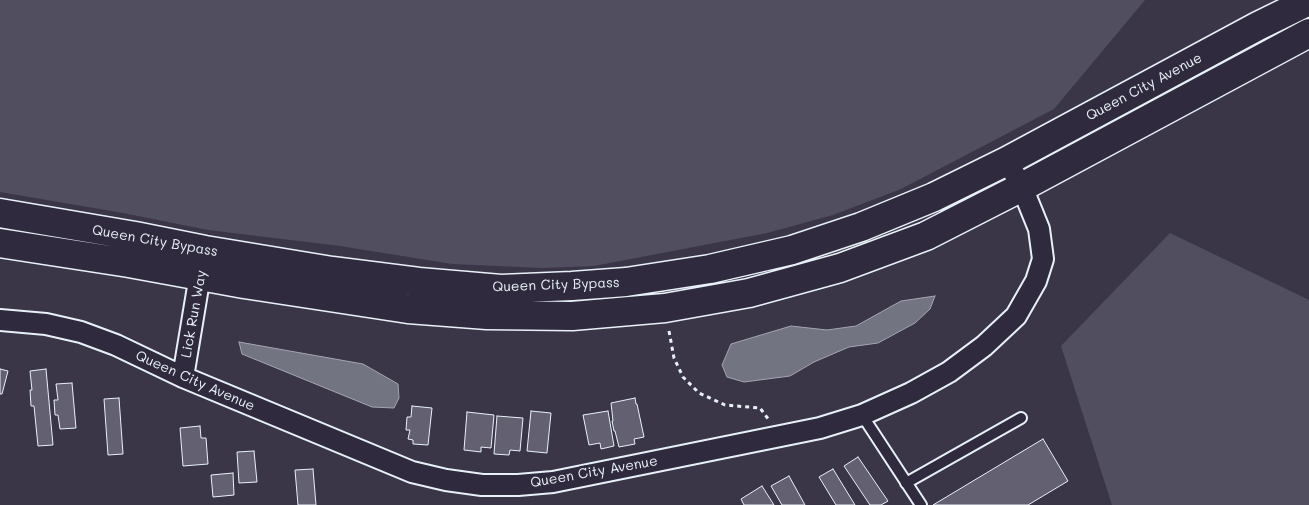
<!DOCTYPE html>
<html>
<head>
<meta charset="utf-8">
<style>
	body { margin:0 }
	canvas { display:block; background:#3a3648 }
</style>
</head>
<body>
<canvas width="1309" height="505"></canvas>
<script>
const c = document.querySelector('canvas').getContext('2d');
c.lineJoin = 'round';
function fillPath(path, color) { c.fillStyle = color; c.fill(path, 'evenodd'); }
const toPath = rows => new Path2D(rows.map(r => 'M' + r).join(''));
function stroke(path, color, width, dash) { c.strokeStyle = color; c.lineWidth = width; c.lineCap = dash ? 'butt' : 'round'; c.setLineDash(dash || []); c.stroke(path); }
function write(font, color, halo, rows, align = 'center') {
  c.font = font + ' Mali,sans-serif'; c.lineWidth = 5; c.setLineDash([]); c.textBaseline = 'middle'; c.strokeStyle = halo; c.fillStyle = color; for (const [text, x, y, turn = 0] of rows) {
    c.save(); c.translate(x, y); c.rotate((+turn || 0) * Math.PI / 180); c.textAlign = isNaN(turn) ? turn : align; if (halo) c.strokeText(text, 0, 0); c.fillText(text, 0, 0); c.restore();
  }
}
const green = toPath([
	[0,0,1145,0,1054,109,901,189,833,215,767,233,594,266,543,268,452,264,340,246,208,230,123,213,0,192],
	[1170,233,1309,300,1309,505,1112,505,1061,346]
]);
const water = toPath([
	[935,296,930,309,915,323,878,343,849,347,814,362,790,376,744,382,727,377,722,365,731,344,791,326,827,330,856,326,901,301,935,296],
	[239,342,363,364,398,384,399,398,394,408,372,407,242,354,239,342]
]);
const building = toPath([
	[0,369,8,371,2,394,0,394,0,369],
	[46,369,53,445,38,446,34,406,31,406,30,390,32,390,30,371,46,369],
	[72,383,76,428,60,429,58,415,55,415,54,400,58,400,56,384,72,383],
	[119,398,123,454,108,455,104,399,119,398],
	[635,398,636,404,637,404,644,437,634,439,635,444,619,447,615,431,614,431,612,421,613,421,611,403,635,398],
	[412,406,432,408,428,445,413,444,413,440,408,439,410,430,406,430,407,417,411,417,412,406],
	[531,411,551,413,547,453,527,451,531,411],
	[608,411,614,446,601,449,600,443,589,445,583,415,608,411],
	[467,412,494,415,491,448,481,447,481,452,464,450,467,412],
	[497,416,523,418,520,451,510,450,509,455,494,454,497,416],
	[200,426,201,438,206,438,208,464,183,466,180,428,200,426],
	[1043,439,1068,481,1028,505,933,505,1043,439],
	[254,451,257,482,239,483,237,452,254,451],
	[858,457,888,501,881,505,870,505,844,466,858,457],
	[313,469,316,505,298,505,295,470,313,469],
	[833,469,855,505,836,505,819,477,833,469],
	[233,473,234,495,213,497,211,475,233,473],
	[789,476,805,505,782,505,771,486,789,476],
	[762,486,774,505,744,505,741,499,762,486]
]);
const path = toPath([
	[669,331,674,358,683,377,699,393,725,405,760,408,769,420]
]);
const lane = toPath([
	[862,415,921,505],
	[906,483,1021,418]
]);
const street = toPath([
	[0,320,46,324,81,332,116,345,183,377,412,472,446,480,482,485,518,485,553,482,820,428,862,415,911,393,949,372,984,346,1016,316,1036,281,1043,259,1039,229,1022,187,1007,161],
	[183,377,202,263]
]);
const secondary = toPath([
	[0,213,135,236,205,250,332,271,419,282,501,289,572,286,626,282,710,269,792,250,861,227,934,197,1007,161,1258,26,1309,1],
	[0,243,129,263,244,284,408,309,487,315,572,316,665,308,749,293,840,268,926,236,1022,187,1309,33]
]);
const streetNames = [
	["Queen City Avenue",1144,87,-28],
	["Queen City Bypass",155,241,10],
	["Queen City Bypass",556,285,-2],
	["Lick Run Way",194,314,-80],
	["Queen City Avenue",195,381,24],
	["Queen City Avenue",594,472,-10]
];
fillPath(green, '#504e5f');
fillPath(water, '#737482');
stroke(water, '#a2a6b1', 1);
fillPath(building, '#636171');
stroke(building, '#e8f1f8', 1);
stroke(lane, '#e8f1f8', 14);
stroke(street, '#e8f1f8', 24);
stroke(secondary, '#e8f1f8', 31);
stroke(path, '#e8f1f8', 3, [4, 4]);
stroke(lane, '#2f2a3d', 10);
stroke(street, '#2f2a3d', 20);
stroke(secondary, '#2f2a3d', 28);
write('14px', '#e8f1f8', '#2f2a3d', streetNames);
</script>
</body>
</html>
